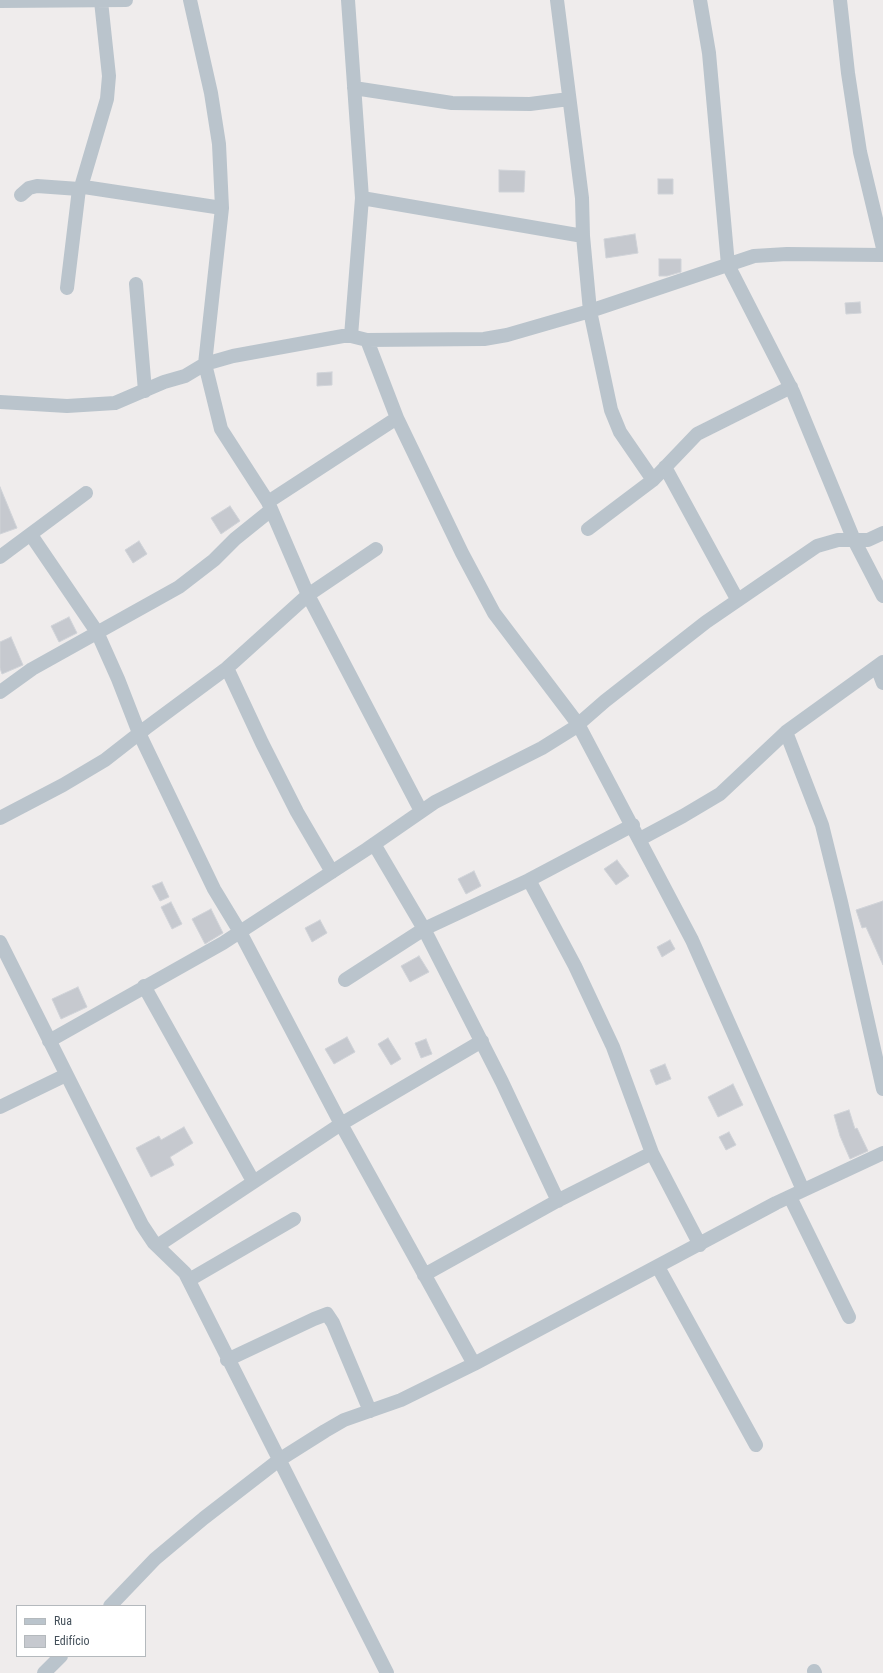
<!DOCTYPE html>
<html>
<head>
<meta charset="utf-8">
<style>
	body { margin:0 }
	#map { position:relative; width:883px; height:1673px; overflow:hidden; background:#efecec; font-family:"Roboto Condensed",sans-serif }
	canvas { display:block }
	.legend { position:absolute; left:16px; top:1605px; width:130px; height:52px; box-sizing:border-box; background:#fff; border:1px solid #b4b9bd; margin:0; padding:5px 7px; list-style:none; font-size:12px; color:#44505a }
	.legend li { display:flex; align-items:center; gap:8px; height:20px }
	.legend b { width:20px; border:1px solid #b4b9bd }
</style>
</head>
<body>
<div id="map">
<canvas width="883" height="1673"></canvas>
<ul class="legend">
<li><b style="height:5px;background:#bac4cc"></b>Rua</li>
<li><b style="height:11px;background:#c6c9cf"></b>Edifício</li>
</ul>
</div>
<script>
const c = document.querySelector('canvas').getContext('2d');
c.lineJoin = 'round';
function fillPath(path, color) { c.fillStyle = color; c.fill(path, 'evenodd'); }
const toPath = rows => new Path2D(rows.map(r => 'M' + r).join(''));
function stroke(path, color, width, dash) { c.strokeStyle = color; c.lineWidth = width; c.lineCap = dash ? 'butt' : 'round'; c.setLineDash(dash || []); c.stroke(path); }
const building = toPath([
	[499,170,525,171,524,192,499,192,499,170],
	[658,179,673,179,673,194,658,194,658,179],
	[635,234,638,253,606,258,604,239,635,234],
	[659,259,681,259,681,272,667,276,659,276,659,259],
	[860,302,861,313,846,314,845,303,860,302],
	[332,372,332,385,317,386,317,373,332,372],
	[0,487,17,528,0,534,0,487],
	[230,506,240,521,221,534,211,518,230,506],
	[139,541,147,554,133,563,125,550,139,541],
	[69,617,77,633,59,642,51,626,69,617],
	[11,637,23,665,2,674,0,668,0,642,11,637],
	[617,860,629,876,616,885,604,869,617,860],
	[474,871,481,886,466,894,458,879,474,871],
	[162,882,169,897,160,901,152,886,162,882],
	[883,901,883,965,866,927,862,928,856,910,883,901],
	[171,902,182,924,172,929,161,907,171,902],
	[211,909,223,933,205,944,192,919,211,909],
	[320,920,327,933,312,942,305,928,320,920],
	[670,940,675,949,662,957,657,947,670,940],
	[419,956,429,972,410,982,401,966,419,956],
	[78,987,87,1007,61,1019,52,999,78,987],
	[347,1037,355,1052,334,1064,325,1049,347,1037],
	[388,1038,401,1059,391,1065,378,1044,388,1038],
	[426,1039,432,1054,421,1058,415,1043,426,1039],
	[665,1064,671,1079,656,1085,650,1070,665,1064],
	[733,1084,743,1105,718,1117,708,1097,733,1084],
	[849,1110,855,1129,857,1128,868,1151,850,1159,840,1136,834,1115,849,1110],
	[184,1127,193,1143,170,1157,174,1165,151,1177,136,1148,159,1136,161,1140,184,1127],
	[729,1132,736,1145,726,1150,719,1137,729,1132]
]);
const minor = toPath([
	[190,0,211,93,219,144,222,208,205,364,221,429,268,502,308,595,421,811],
	[348,0,362,198,351,336],
	[557,0,582,198,583,236,590,311,611,410,620,432,653,480],
	[700,0,709,53,728,265,793,392,854,540,883,596],
	[840,0,848,73,860,152,883,248],
	[0,1,126,0],
	[354,88,452,103,530,104,569,99],
	[81,187,107,99,109,76,101,1],
	[21,195,29,188,37,186,79,189,84,187,222,208],
	[362,198,583,236],
	[136,284,145,391],
	[67,288,79,189],
	[367,340,397,418,462,553,494,613,578,724,692,940,803,1190],
	[0,402,67,406,115,403,164,382,185,376,205,364,233,356,343,336,351,336,367,340,484,339,507,335,590,311,754,256,787,254,883,255],
	[665,467,737,599],
	[268,502,397,418],
	[588,529,653,480,697,434,791,387],
	[31,535,97,632,118,679,139,733,214,889,240,932,341,1124,474,1364],
	[0,557,86,493],
	[877,667,883,683],
	[227,668,262,743,297,812,332,872],
	[0,692,32,669,179,587,214,560,235,539,271,510],
	[786,732,822,825,841,902,883,1089],
	[0,818,63,785,105,760,146,728,227,668,308,595,376,549],
	[640,839,683,816,720,794,786,732,883,662],
	[374,844,424,929,502,1082,558,1201],
	[529,880,575,966,613,1047,652,1153,700,1245],
	[0,942,142,1225,154,1243,185,1273,387,1673],
	[345,980,424,929,529,880,633,825],
	[144,986,253,1181],
	[49,1041,223,943,367,849,435,802,542,748,574,728,605,701,706,622,817,546,838,540,868,540,883,533],
	[0,1107,66,1075],
	[790,1197,849,1317],
	[157,1246,341,1124,482,1041],
	[658,1267,756,1445],
	[424,1275,557,1201,652,1153],
	[189,1280,294,1219],
	[227,1360,314,1319,327,1314,333,1323,370,1411],
	[110,1606,155,1559,204,1518,279,1460,325,1431,344,1420,401,1400,474,1364,776,1203,883,1153],
	[814,1671,815,1673],
	[44,1673,61,1656]
]);
fillPath(building, '#c6c9cf');
stroke(building, '#d0d3d8', 1);
stroke(minor, '#bac4cc', 14);
</script>
</body>
</html>
